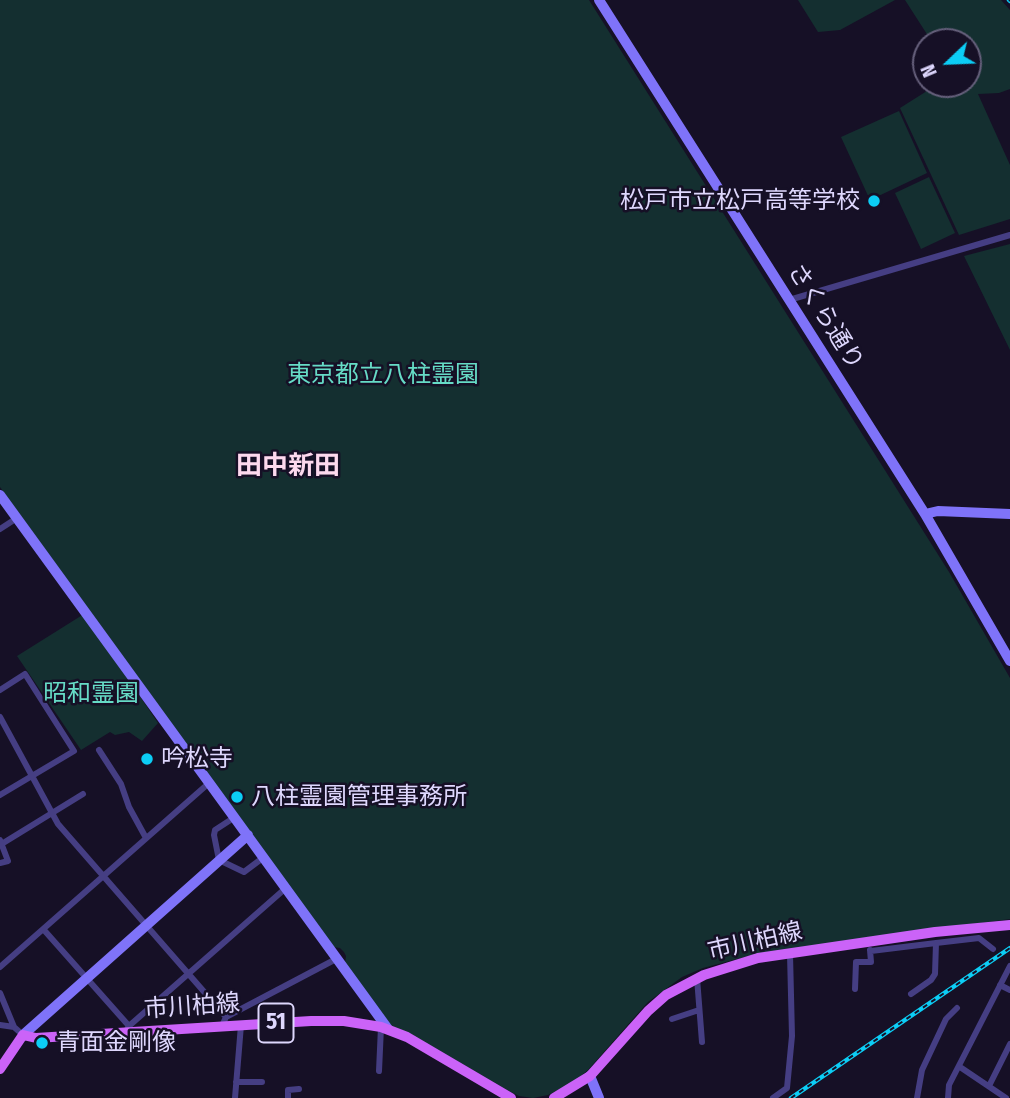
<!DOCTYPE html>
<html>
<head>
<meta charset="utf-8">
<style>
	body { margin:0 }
	#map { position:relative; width:1010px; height:1098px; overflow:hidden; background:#161026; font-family:"Fira Sans Condensed",sans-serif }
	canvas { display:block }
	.north { position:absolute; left:912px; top:28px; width:70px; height:70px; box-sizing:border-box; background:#161026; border:2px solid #66607c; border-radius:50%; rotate:247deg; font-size:19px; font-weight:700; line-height:28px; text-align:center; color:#ded7fd }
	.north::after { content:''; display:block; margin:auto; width:24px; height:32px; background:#0ccdf5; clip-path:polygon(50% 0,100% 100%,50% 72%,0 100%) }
</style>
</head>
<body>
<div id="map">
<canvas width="1010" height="1098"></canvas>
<div class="north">N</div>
</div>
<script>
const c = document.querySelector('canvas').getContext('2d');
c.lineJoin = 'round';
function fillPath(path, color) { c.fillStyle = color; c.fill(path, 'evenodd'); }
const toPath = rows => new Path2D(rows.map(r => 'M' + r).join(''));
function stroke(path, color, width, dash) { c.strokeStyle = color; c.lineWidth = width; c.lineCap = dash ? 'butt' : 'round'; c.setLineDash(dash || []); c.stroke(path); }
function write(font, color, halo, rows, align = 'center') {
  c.font = font + ' "Fira Sans Condensed","Noto Sans JP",sans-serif'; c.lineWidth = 5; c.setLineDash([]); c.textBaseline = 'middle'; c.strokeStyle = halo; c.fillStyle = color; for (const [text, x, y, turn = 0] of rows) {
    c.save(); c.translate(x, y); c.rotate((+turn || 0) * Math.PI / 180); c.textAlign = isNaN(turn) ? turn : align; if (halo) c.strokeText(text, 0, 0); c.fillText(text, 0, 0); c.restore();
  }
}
const green = toPath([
	[0,0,589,0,949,572,1010,678,1010,919,756,954,703,968,682,977,648,1002,588,1070,574,1082,548,1095,533,1098,519,1096,509,1091,435,1048,391,1025,345,964,346,956,344,952,340,948,333,947,0,487],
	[798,0,895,0,840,30,818,32],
	[905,0,1001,0,1010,10,1010,89,999,93,978,94,1010,165,1010,219,959,235,900,108,938,84,968,84,968,42,932,42],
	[899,111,927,173,870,200,841,137],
	[929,177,955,233,921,249,895,193],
	[1010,244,1010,350,964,256],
	[84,614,158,723,142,741,129,732,115,735,110,732,81,750,17,656]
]);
const street = toPath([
	[789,300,1010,235],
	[0,529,17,518],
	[0,690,25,674,74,751,0,795],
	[0,717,58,824,226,1017,222,1026],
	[99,750,121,784,129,807,146,838],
	[235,817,215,830,214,835,219,860,244,872,264,857],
	[0,840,8,861,0,863],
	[0,845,83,794],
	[44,930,129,1026],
	[871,951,936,943],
	[0,967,209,783],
	[697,978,702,1042],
	[1000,985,1010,990],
	[855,989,856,962,871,962,870,950],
	[0,993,14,1027,23,1035],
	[911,994,931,980,935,974,936,943,979,938,993,949],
	[226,1017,338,958],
	[672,1019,699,1010],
	[0,1025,14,1027],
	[125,1033,129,1026,287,887],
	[960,1067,1006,1098],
	[379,1071,381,1027],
	[236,1082,262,1082],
	[989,1086,1010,1044],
	[235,1098,241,1025],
	[288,1098,288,1090,299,1089],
	[773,1098,787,1088,792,1036,790,954],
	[917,1098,922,1070,946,1019,957,1008],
	[948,1098,949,1085,1010,966]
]);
const secondary = toPath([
	[599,0,925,514,1010,661],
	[0,495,388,1029],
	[925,514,938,511,1010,514],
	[23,1035,248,835],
	[590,1076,599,1098]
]);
const primary = toPath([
	[0,1069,23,1035,36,1038,311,1021,344,1021,381,1027,407,1037,511,1098],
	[554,1098,590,1076,648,1011,666,995,704,975,758,958,935,932,1010,925]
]);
const rail = toPath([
	[1009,0,1010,1],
	[791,1098,1010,948]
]);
const markers = [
	[874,201,7,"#0ccdf5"],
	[147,759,7,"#0ccdf5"],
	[237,797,7,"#0ccdf5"],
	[42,1043,7,"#0ccdf5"]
];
const shields = [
	[276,1023,35]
];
const shieldNames = [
	["51",276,1023]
];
const poiNames = [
	["松戸市立松戸高等学校",860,201,"right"],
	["吟松寺",161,759],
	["八柱霊園管理事務所",251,797],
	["青面金剛像",56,1043]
];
const streetNames = [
	["さくら通り",825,317,58],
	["市川柏線",755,942,-13],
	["市川柏線",192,1007,-4]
];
const parkNames = [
	["東京都立八柱霊園",383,375],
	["昭和霊園",91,694]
];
const neighbourhoodNames = [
	["田中新田",288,467]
];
fillPath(green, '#142f30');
stroke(street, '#453e83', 6);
stroke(secondary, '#7f73f9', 10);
stroke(primary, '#cb63f8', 10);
stroke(rail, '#0ccdf5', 4.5);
stroke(rail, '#161026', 2, [5]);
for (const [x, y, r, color] of markers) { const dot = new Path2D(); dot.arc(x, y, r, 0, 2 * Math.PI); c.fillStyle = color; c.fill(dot); stroke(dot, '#161026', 2.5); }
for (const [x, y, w] of shields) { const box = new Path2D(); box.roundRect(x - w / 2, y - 19.5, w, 39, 5); c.fillStyle = '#161026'; c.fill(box); stroke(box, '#ded7fd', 2); }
write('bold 23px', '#ded7fd', null, shieldNames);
write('24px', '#ded7fd', '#161026', poiNames, 'left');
write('24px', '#ded7fd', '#161026', streetNames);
write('24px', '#66dbc6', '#161026', parkNames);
write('bold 26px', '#fdd9ee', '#161026', neighbourhoodNames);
</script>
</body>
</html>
